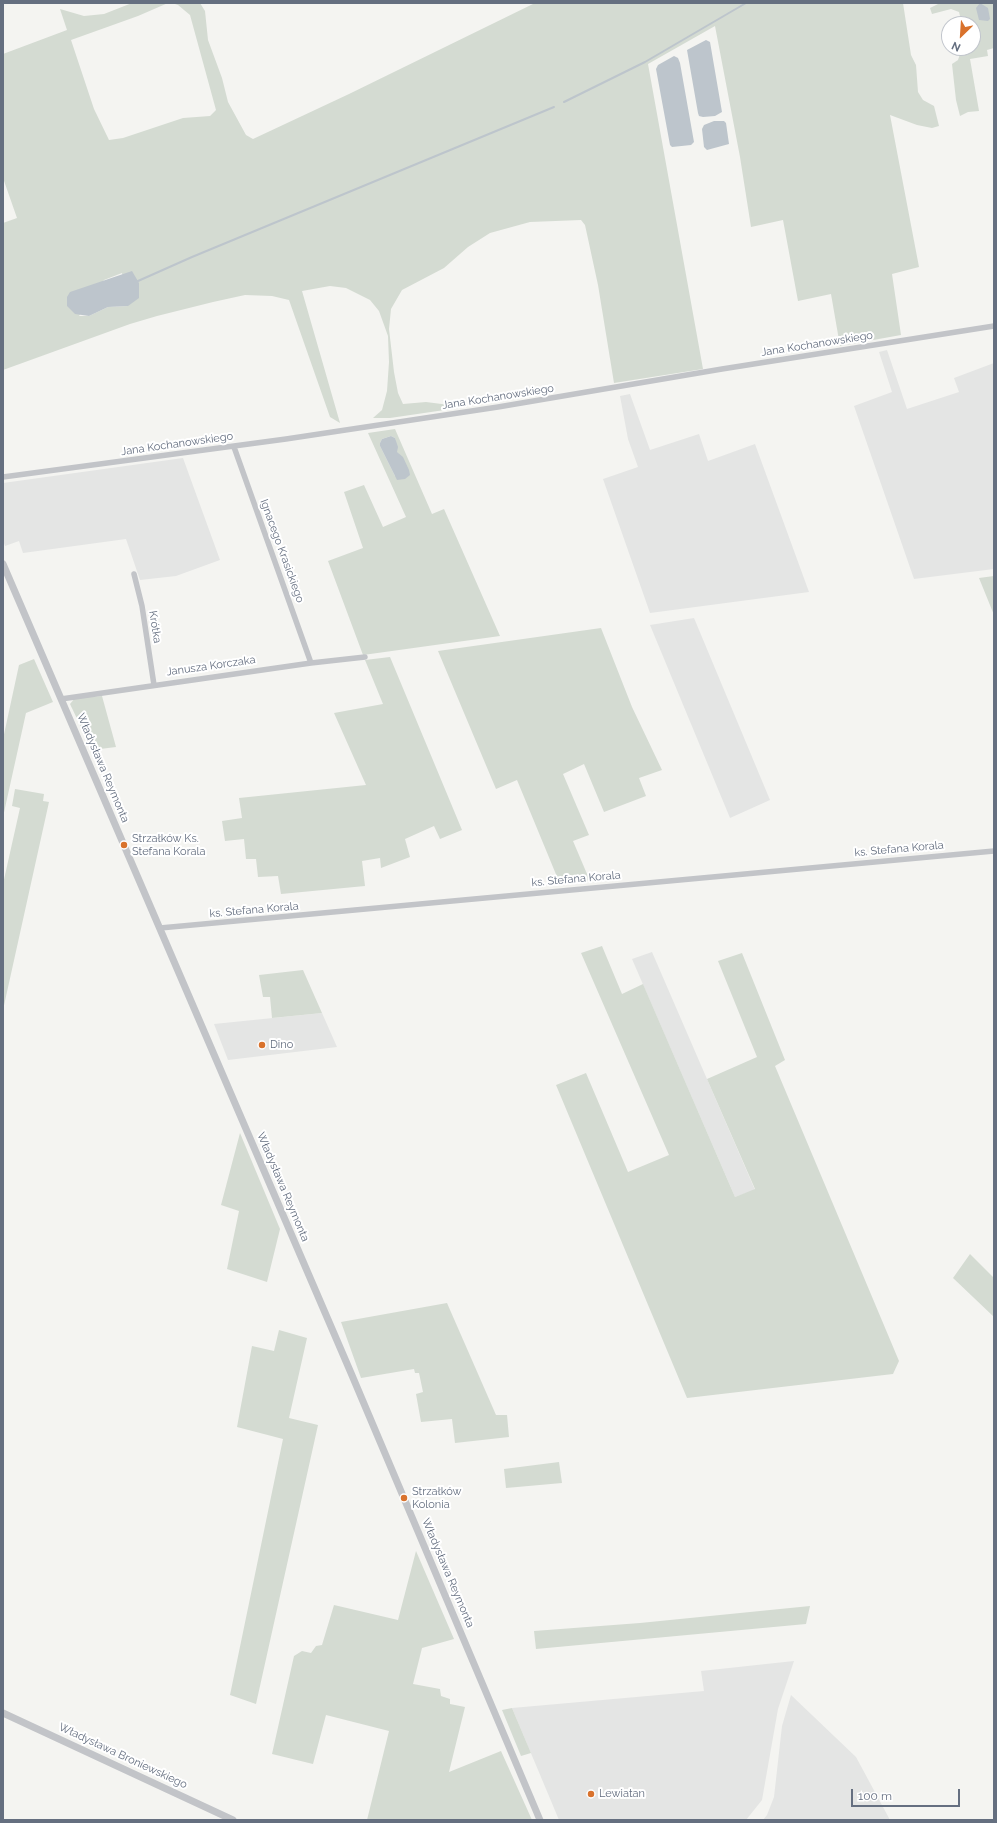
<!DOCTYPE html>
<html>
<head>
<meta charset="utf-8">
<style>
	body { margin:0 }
	#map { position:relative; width:997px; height:1823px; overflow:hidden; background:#f4f4f1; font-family:Raleway,sans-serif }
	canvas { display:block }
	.frame { position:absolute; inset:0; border:4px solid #656f80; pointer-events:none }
	.north { position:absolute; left:941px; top:16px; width:40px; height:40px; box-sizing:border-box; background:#fff; border:1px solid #c1c5cc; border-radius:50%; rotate:205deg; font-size:11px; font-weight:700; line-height:16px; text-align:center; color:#656f80 }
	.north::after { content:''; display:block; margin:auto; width:14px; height:18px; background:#d9722c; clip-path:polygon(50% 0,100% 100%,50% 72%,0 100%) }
	.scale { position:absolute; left:851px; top:1789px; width:109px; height:18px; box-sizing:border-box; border:2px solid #656f80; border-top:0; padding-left:5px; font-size:12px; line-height:14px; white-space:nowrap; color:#656f80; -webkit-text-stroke:3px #fff; paint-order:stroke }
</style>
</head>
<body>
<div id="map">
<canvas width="997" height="1823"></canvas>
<div class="frame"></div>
<div class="north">N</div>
<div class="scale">100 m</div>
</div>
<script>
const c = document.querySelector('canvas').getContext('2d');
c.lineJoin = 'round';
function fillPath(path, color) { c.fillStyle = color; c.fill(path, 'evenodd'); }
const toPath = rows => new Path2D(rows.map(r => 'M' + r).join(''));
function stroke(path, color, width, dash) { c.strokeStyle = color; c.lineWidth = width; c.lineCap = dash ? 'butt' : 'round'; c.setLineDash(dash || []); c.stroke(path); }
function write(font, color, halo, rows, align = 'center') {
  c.font = font + ' Raleway,sans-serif'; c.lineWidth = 4; c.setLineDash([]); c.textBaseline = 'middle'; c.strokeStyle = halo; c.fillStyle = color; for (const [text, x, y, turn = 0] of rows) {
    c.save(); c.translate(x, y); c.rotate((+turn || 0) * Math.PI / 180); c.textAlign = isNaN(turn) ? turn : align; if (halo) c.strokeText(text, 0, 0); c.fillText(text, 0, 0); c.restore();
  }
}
const built = toPath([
	[887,350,907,409,959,392,954,378,994,363,994,569,914,579,854,406,892,392,879,352],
	[630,394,650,450,699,434,708,461,755,444,809,592,650,613,603,479,638,467,628,439,620,396],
	[183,458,220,560,176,576,140,580,126,539,23,553,19,541,5,546,3,541,3,483],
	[694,618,770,800,730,818,650,625],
	[652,952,755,1190,735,1197,632,959],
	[322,1013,337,1047,228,1060,214,1024],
	[794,1661,778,1709,762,1800,746,1820,559,1820,512,1708,704,1691,701,1671],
	[791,1695,856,1757,890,1820,763,1820,767,1815,774,1797,782,1726]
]);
const green = toPath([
	[132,3,168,3,138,16,71,40,94,109,109,140,123,138,183,118,210,116,216,110,190,15,178,5,172,3,200,3,205,11,208,40,222,78,228,102,246,135,253,139,349,94,535,3,903,3,911,55,916,65,918,92,923,100,934,106,939,126,932,128,917,125,890,115,919,267,892,274,901,335,840,346,831,294,798,301,783,220,751,227,740,157,715,26,648,64,703,369,614,383,598,285,585,225,581,220,530,222,490,233,468,247,444,268,402,290,391,309,389,329,394,372,398,393,403,404,426,402,465,407,390,418,373,418,382,410,387,391,389,362,388,336,379,311,370,300,346,288,330,286,302,291,340,423,330,417,289,300,272,296,245,295,213,302,157,316,130,324,3,370,3,223,17,218,3,178,3,54,67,30,60,9,84,16,104,14],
	[122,273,128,306,108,307,89,316,79,316,104,280],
	[940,3,994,3,994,48,987,50,988,56,970,59,979,111,968,112,960,116,956,100,952,64,958,60,962,48,973,48,973,24,962,24,959,12,951,9,932,14,930,8],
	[395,429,432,514,444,509,500,636,363,655,328,561,363,548,344,492,364,485,383,527,406,517,368,433],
	[391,436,395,438,396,452,399,454,395,476,380,446,380,443,382,439],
	[994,576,994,615,979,578],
	[601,628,632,707,662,770,639,778,646,796,604,812,584,764,563,774,589,835,573,841,590,881,560,884,517,780,496,789,438,651],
	[390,657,462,830,440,839,434,826,405,839,410,857,381,868,380,858,362,861,365,886,281,894,278,876,258,877,256,859,246,859,244,839,225,841,222,821,242,818,239,798,366,785,334,713,383,704,365,660],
	[34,659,53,702,26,713,3,817,3,739,19,665],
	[102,696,116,747,92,750,70,704,75,698],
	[15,789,44,794,43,801,49,802,3,1010,3,884,20,808,12,806],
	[602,946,622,994,643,984,735,1197,755,1189,707,1079,757,1057,718,961,742,953,785,1060,775,1066,899,1361,893,1374,687,1398,556,1085,586,1073,628,1172,669,1155,581,953],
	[303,970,322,1013,272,1018,270,997,263,997,259,975],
	[240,1133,280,1229,267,1282,227,1269,239,1211,221,1205],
	[970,1254,994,1278,994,1317,953,1278],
	[447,1303,496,1415,507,1415,509,1437,455,1443,452,1419,421,1422,416,1394,423,1392,419,1373,415,1373,414,1369,361,1378,341,1322],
	[279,1330,307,1338,289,1418,318,1425,256,1704,230,1695,283,1439,237,1427,252,1346,274,1351],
	[559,1462,562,1483,506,1488,504,1469],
	[416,1551,454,1639,422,1648,413,1684,440,1689,441,1696,450,1699,450,1704,465,1707,449,1772,501,1751,532,1820,367,1820,389,1731,326,1715,313,1764,272,1754,294,1656,302,1651,311,1653,316,1646,322,1645,334,1605,398,1620],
	[810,1606,806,1624,536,1649,534,1631,640,1623],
	[512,1708,531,1753,521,1756,502,1710]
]);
const water = toPath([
	[980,3,988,8,990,19,988,21,979,20,976,8],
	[706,40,710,42,722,112,715,116,703,117,699,116,698,113,687,50],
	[674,56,678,58,680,63,694,142,691,145,672,147,670,145,656,69,658,65],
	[714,121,724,121,726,123,729,144,707,150,704,147,702,129,704,125],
	[132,271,139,283,139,298,128,306,108,307,89,316,75,314,67,306,67,297,70,292],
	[391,436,395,438,398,447,397,452,403,457,409,470,410,475,405,479,397,480,380,446,380,443,382,439]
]);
const stream = toPath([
	[564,102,645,62,746,3],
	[138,281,192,257,554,107]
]);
const minor = toPath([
	[234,447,311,663],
	[3,477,286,439,498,407,722,369,994,326],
	[134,574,142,606,154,685],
	[61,699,311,663,365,657],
	[160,928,994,851]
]);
const tertiary = toPath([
	[3,564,351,1373,540,1820],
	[3,1713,233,1820]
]);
const markers = [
	[124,845,4,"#d9722c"],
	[262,1045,4,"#d9722c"],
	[404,1498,4,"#d9722c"],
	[591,1794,4,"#d9722c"]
];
const streetNames = [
	["Jana Kochanowskiego",817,344,-9],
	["Jana Kochanowskiego",498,397,-9],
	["Jana Kochanowskiego",177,444,-8],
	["Ignacego Krasickiego",282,551,70],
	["Krótka",155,627,81],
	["Janusza Korczaka",211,666,-8],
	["Władysława Reymonta",103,768,67],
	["ks. Stefana Korala",899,849,-5],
	["ks. Stefana Korala",576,879,-5],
	["ks. Stefana Korala",254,910,-5],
	["Władysława Reymonta",283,1187,67],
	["Władysława Reymonta",448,1573,67],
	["Władysława Broniewskiego",123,1756,25]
];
const poiNames = [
	["Strzałków Ks.",132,839],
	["Stefana Korala",132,852],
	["Dino",270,1045],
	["Strzałków",412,1492],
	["Kolonia",412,1505],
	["Lewiatan",599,1794]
];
fillPath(built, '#e4e5e4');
fillPath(green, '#d4dbd2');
fillPath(water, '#bdc5cc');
stroke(stream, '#bdc5cc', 2);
stroke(minor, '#c2c4c8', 5.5);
stroke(tertiary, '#c2c4c8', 7);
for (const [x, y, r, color] of markers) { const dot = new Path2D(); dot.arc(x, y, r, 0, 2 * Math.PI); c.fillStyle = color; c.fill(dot); stroke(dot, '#fff', 1.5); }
write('11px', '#656f80', '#fff', streetNames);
write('11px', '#656f80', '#fff', poiNames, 'left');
</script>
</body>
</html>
